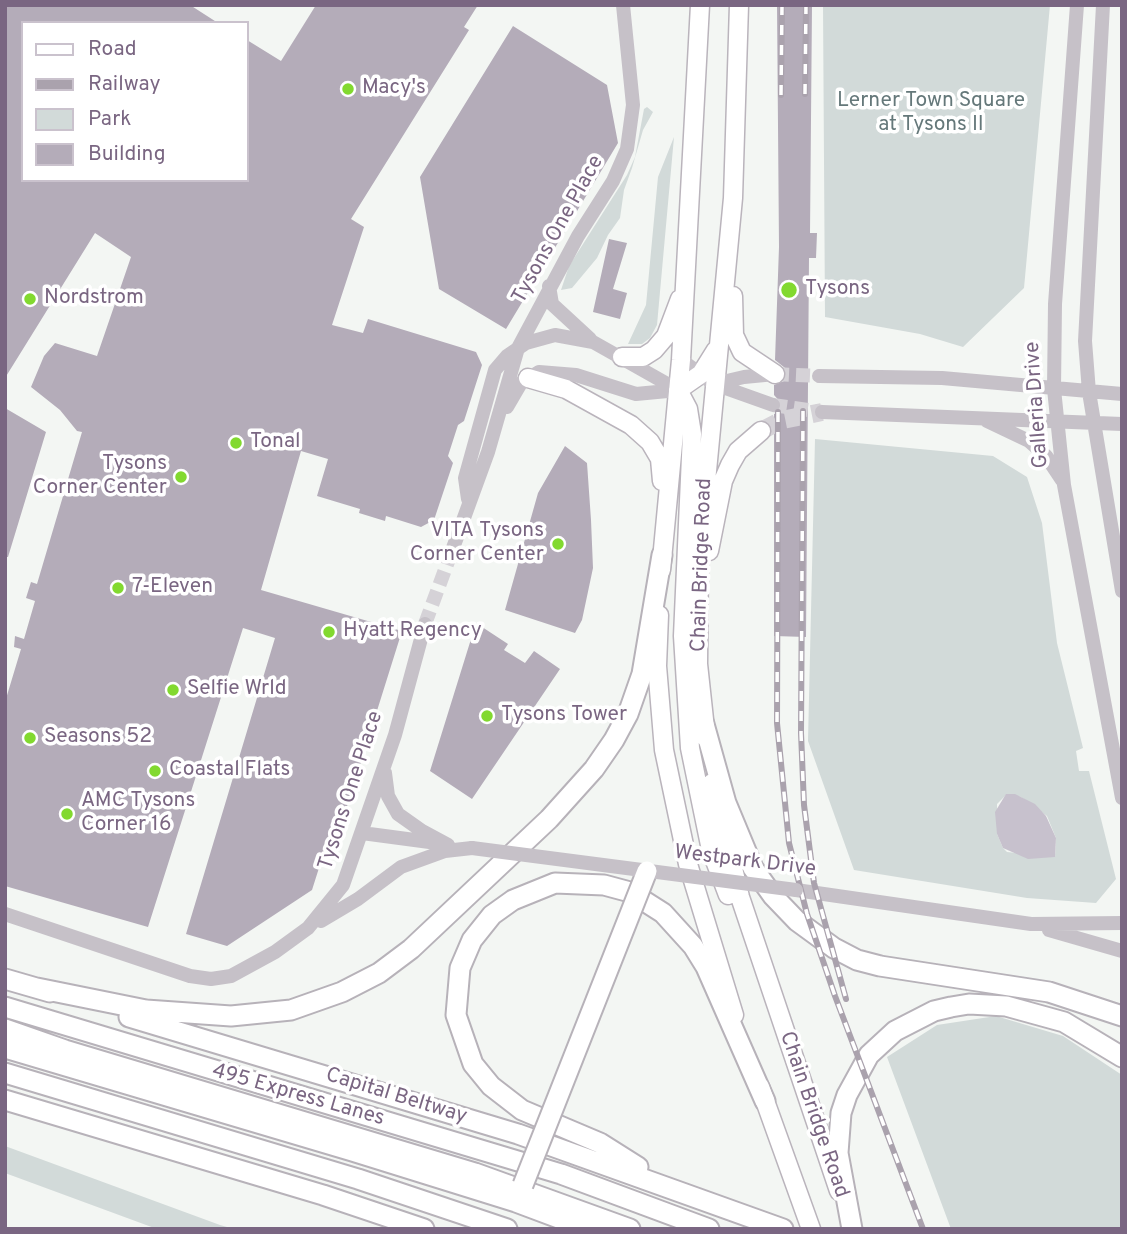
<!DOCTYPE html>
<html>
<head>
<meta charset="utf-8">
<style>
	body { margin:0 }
	#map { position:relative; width:1127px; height:1234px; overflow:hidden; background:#f3f6f3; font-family:Overpass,sans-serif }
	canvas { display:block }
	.frame { position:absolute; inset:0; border:7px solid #7a6682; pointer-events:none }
	.legend { position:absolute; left:21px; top:21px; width:228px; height:161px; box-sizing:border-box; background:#fff; border:2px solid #cac2cd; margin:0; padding:9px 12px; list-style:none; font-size:21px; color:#7a6682 }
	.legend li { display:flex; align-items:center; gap:14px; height:35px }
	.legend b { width:35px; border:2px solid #cac2cd }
</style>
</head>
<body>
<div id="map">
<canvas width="1127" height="1234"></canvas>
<div class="frame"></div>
<ul class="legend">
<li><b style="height:9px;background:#fff"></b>Road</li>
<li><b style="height:9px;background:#aaa2ad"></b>Railway</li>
<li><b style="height:19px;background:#d2dad9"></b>Park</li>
<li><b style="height:19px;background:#b4acb9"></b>Building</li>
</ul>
</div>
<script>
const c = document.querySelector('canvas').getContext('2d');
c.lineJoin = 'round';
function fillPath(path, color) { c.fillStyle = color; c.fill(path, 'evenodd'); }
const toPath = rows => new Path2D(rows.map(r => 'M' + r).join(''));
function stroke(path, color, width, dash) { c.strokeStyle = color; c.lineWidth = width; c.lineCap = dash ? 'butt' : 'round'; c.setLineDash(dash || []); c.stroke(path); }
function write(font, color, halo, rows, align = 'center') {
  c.font = font + ' Overpass,sans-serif'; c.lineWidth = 7; c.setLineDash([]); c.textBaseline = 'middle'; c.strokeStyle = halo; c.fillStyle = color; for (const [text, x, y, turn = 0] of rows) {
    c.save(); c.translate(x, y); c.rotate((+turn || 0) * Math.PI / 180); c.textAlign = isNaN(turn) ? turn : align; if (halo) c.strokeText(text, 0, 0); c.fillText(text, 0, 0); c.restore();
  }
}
const green = toPath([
	[823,5,1050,5,1024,288,963,347,920,334,825,317],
	[647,107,653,112,643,130,632,168,624,190,620,218,608,235,597,258,572,288,561,290,569,266,627,175,635,157,644,109],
	[674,137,657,325,650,338,642,344,628,344,646,305,658,177],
	[815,439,993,456,1027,477,1042,523,1057,643,1083,748,1076,751,1079,771,1089,771,1116,879,1096,903,1027,898,854,870,808,741],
	[1007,794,1021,797,1047,816,1056,838,1055,857,1007,852,1003,848,997,834,997,804],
	[996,1016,1063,1036,1122,1075,1122,1229,951,1229,887,1057,937,1025],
	[5,1146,220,1225,234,1229,157,1229,5,1173]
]);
const water = toPath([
	[1006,794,1015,794,1035,804,1046,816,1056,838,1055,857,1028,859,1003,848,997,834,995,812]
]);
const building = toPath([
	[5,5,190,5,218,23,23,23,23,180,247,180,247,40,281,61,316,5,478,5,464,27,469,30,351,219,364,227,332,325,363,333,368,319,476,352,482,365,464,421,458,425,448,456,453,463,434,520,421,527,386,516,385,521,359,513,360,509,317,496,328,459,301,451,261,590,402,631,339,832,331,830,312,890,227,946,186,934,275,638,243,628,148,927,5,886,5,702,21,649,14,647,15,636,24,639,35,601,26,598,31,582,37,584,82,432,77,431,60,410,31,387,44,356,55,343,97,356,131,257,95,233,5,378],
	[777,5,812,5,810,233,817,233,816,258,809,258,806,637,774,636,774,414,780,412,782,404,774,395,774,385,784,381,786,374,785,368,775,360,779,247],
	[513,26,607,85,618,143,506,329,439,289,420,177],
	[609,239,627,243,613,289,627,293,620,319,593,312],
	[5,408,46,432,8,557,5,557],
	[565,446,587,463,591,520,593,568,582,620,575,633,505,610,538,493],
	[476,623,508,644,504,650,525,663,534,651,560,669,472,799,430,771]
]);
const minorTunnel = toPath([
	[775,374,819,376],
	[773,405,822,412],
	[425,624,453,548]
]);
const majorTunnel = toPath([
	[761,431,782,420,822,412]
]);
const minor = toPath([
	[1077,5,1055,304,1054,389,1064,485,1122,798],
	[1103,5,1085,341,1089,392,1122,591],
	[549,286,552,304,590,339],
	[681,360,714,384,773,405],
	[819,376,942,378,1122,394],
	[714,384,744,377,775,374],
	[507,407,521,383,539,372,576,375,636,394,678,390],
	[822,412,1122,424],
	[987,421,1029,441,1046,456,1062,480],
	[468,499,465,478,495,370,507,356,526,343,555,335,593,342,678,390],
	[453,548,488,452,518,348,578,236,613,181,627,149,633,105,623,5],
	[385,773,388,796,398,814,422,831,448,845],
	[362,833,437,843],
	[796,890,1031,924,1122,923],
	[5,914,190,976,211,979,231,976,275,952,308,928,343,885,395,735,425,624],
	[321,921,358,899,401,867,445,851,472,848],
	[1049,930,1122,951]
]);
const major = toPath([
	[733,296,734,335,742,352,775,374],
	[622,357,643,357,654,350,666,336,680,299],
	[528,378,566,389,631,425,650,442,660,459,662,481],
	[678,390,688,409,692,434,683,636,690,748,711,850,728,895],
	[678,390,701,374,716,350],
	[709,551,723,481,730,465,738,451,761,431],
	[661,570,681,360,700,5],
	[659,615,657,666,664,750,688,864,734,1015],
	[706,738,698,664,699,555,733,198,739,5],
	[712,783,740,897,839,1191],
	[760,1087,811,1229]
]);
const highway = toPath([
	[704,724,726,803,753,868,773,896,797,921,834,948,857,960,880,966,1049,992,1122,1016],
	[5,979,50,992],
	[37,988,146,1010,231,1016,291,1010,342,992,379,973,411,949,549,819,594,769,614,740,628,714,642,674,662,555],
	[5,1007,561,1174,709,1229],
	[129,1017,518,1134,783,1229],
	[5,1029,65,1050,475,1173,630,1229],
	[5,1048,352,1151,516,1202,588,1229],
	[5,1073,358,1179,507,1229],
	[5,1100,323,1195,424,1229],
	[638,1167,600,1143,522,1110,491,1086,473,1064,456,1015,460,968,472,940,492,915,513,900,555,883,604,885,630,892,663,913,693,946,706,967,765,1101],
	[852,1229,838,1153,841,1113,847,1095,869,1055,895,1031,934,1011,951,1007,969,1004,1006,1006,1064,1022,1122,1057]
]);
const rail = toPath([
	[805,94,806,5],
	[781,95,782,5],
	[803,411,801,733,804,805,814,883,846,999],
	[778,412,777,723,789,843,807,914,835,996,923,1229]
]);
const minorBridge = toPath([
	[472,848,796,890]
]);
const highwayBridge = toPath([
	[523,1185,647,871]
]);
const markers = [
	[348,89,7,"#82d92f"],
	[789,290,9,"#82d92f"],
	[30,299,7,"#82d92f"],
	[236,443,7,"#82d92f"],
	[181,477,7,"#82d92f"],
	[558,544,7,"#82d92f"],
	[118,588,7,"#82d92f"],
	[329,632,7,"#82d92f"],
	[173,690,7,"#82d92f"],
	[487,716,7,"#82d92f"],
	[30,738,7,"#82d92f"],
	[155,771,7,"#82d92f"],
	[67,814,7,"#82d92f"]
];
const poiNames = [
	["Macy's",362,89],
	["Tysons",805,290],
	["Nordstrom",44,299],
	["Tonal",250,443],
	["Tysons",167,465,"right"],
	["Corner Center",167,489,"right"],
	["VITA Tysons",544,532,"right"],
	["Corner Center",544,556,"right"],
	["7-Eleven",132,588],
	["Hyatt Regency",343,632],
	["Selfie Wrld",187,690],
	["Tysons Tower",501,716],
	["Seasons 52",44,738],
	["Coastal Flats",169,771],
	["AMC Tysons",81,802],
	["Corner 16",81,826]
];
const parkNames = [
	["Lerner Town Square",931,102],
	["at Tysons II",931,126]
];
const streetNames = [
	["Tysons One Place",559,230,-61],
	["Galleria Drive",1038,405,-94],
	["Chain Bridge Road",703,565,-88],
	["Tysons One Place",352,791,-72],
	["Westpark Drive",745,862,7],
	["495 Express Lanes",298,1096,16],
	["Capital Beltway",396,1097,17],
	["Chain Bridge Road",813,1115,71]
];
fillPath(green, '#d2dad9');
fillPath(water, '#c7c1cd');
fillPath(building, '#b4acb9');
stroke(minorTunnel, '#d5d2d7', 14, [14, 7]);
stroke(majorTunnel, '#d5d2d7', 18, [18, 9]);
stroke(major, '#bab4bc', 21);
stroke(highway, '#b7b2b9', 23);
stroke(minor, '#c6c1c8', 14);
stroke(major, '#fff', 18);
stroke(highway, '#fff', 19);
stroke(rail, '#aaa2ad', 6);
stroke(rail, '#fff', 3.5, [10]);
stroke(highwayBridge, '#b7b2b9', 23, []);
stroke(minorBridge, '#c6c1c8', 14);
stroke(highwayBridge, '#fff', 19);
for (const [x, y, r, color] of markers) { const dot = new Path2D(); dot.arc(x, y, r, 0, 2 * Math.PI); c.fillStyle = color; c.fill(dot); stroke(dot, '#fff', 2.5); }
write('21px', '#7a6682', '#fff', poiNames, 'left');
write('21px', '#65787a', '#fff', parkNames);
write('21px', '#7a6682', '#fff', streetNames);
</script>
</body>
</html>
